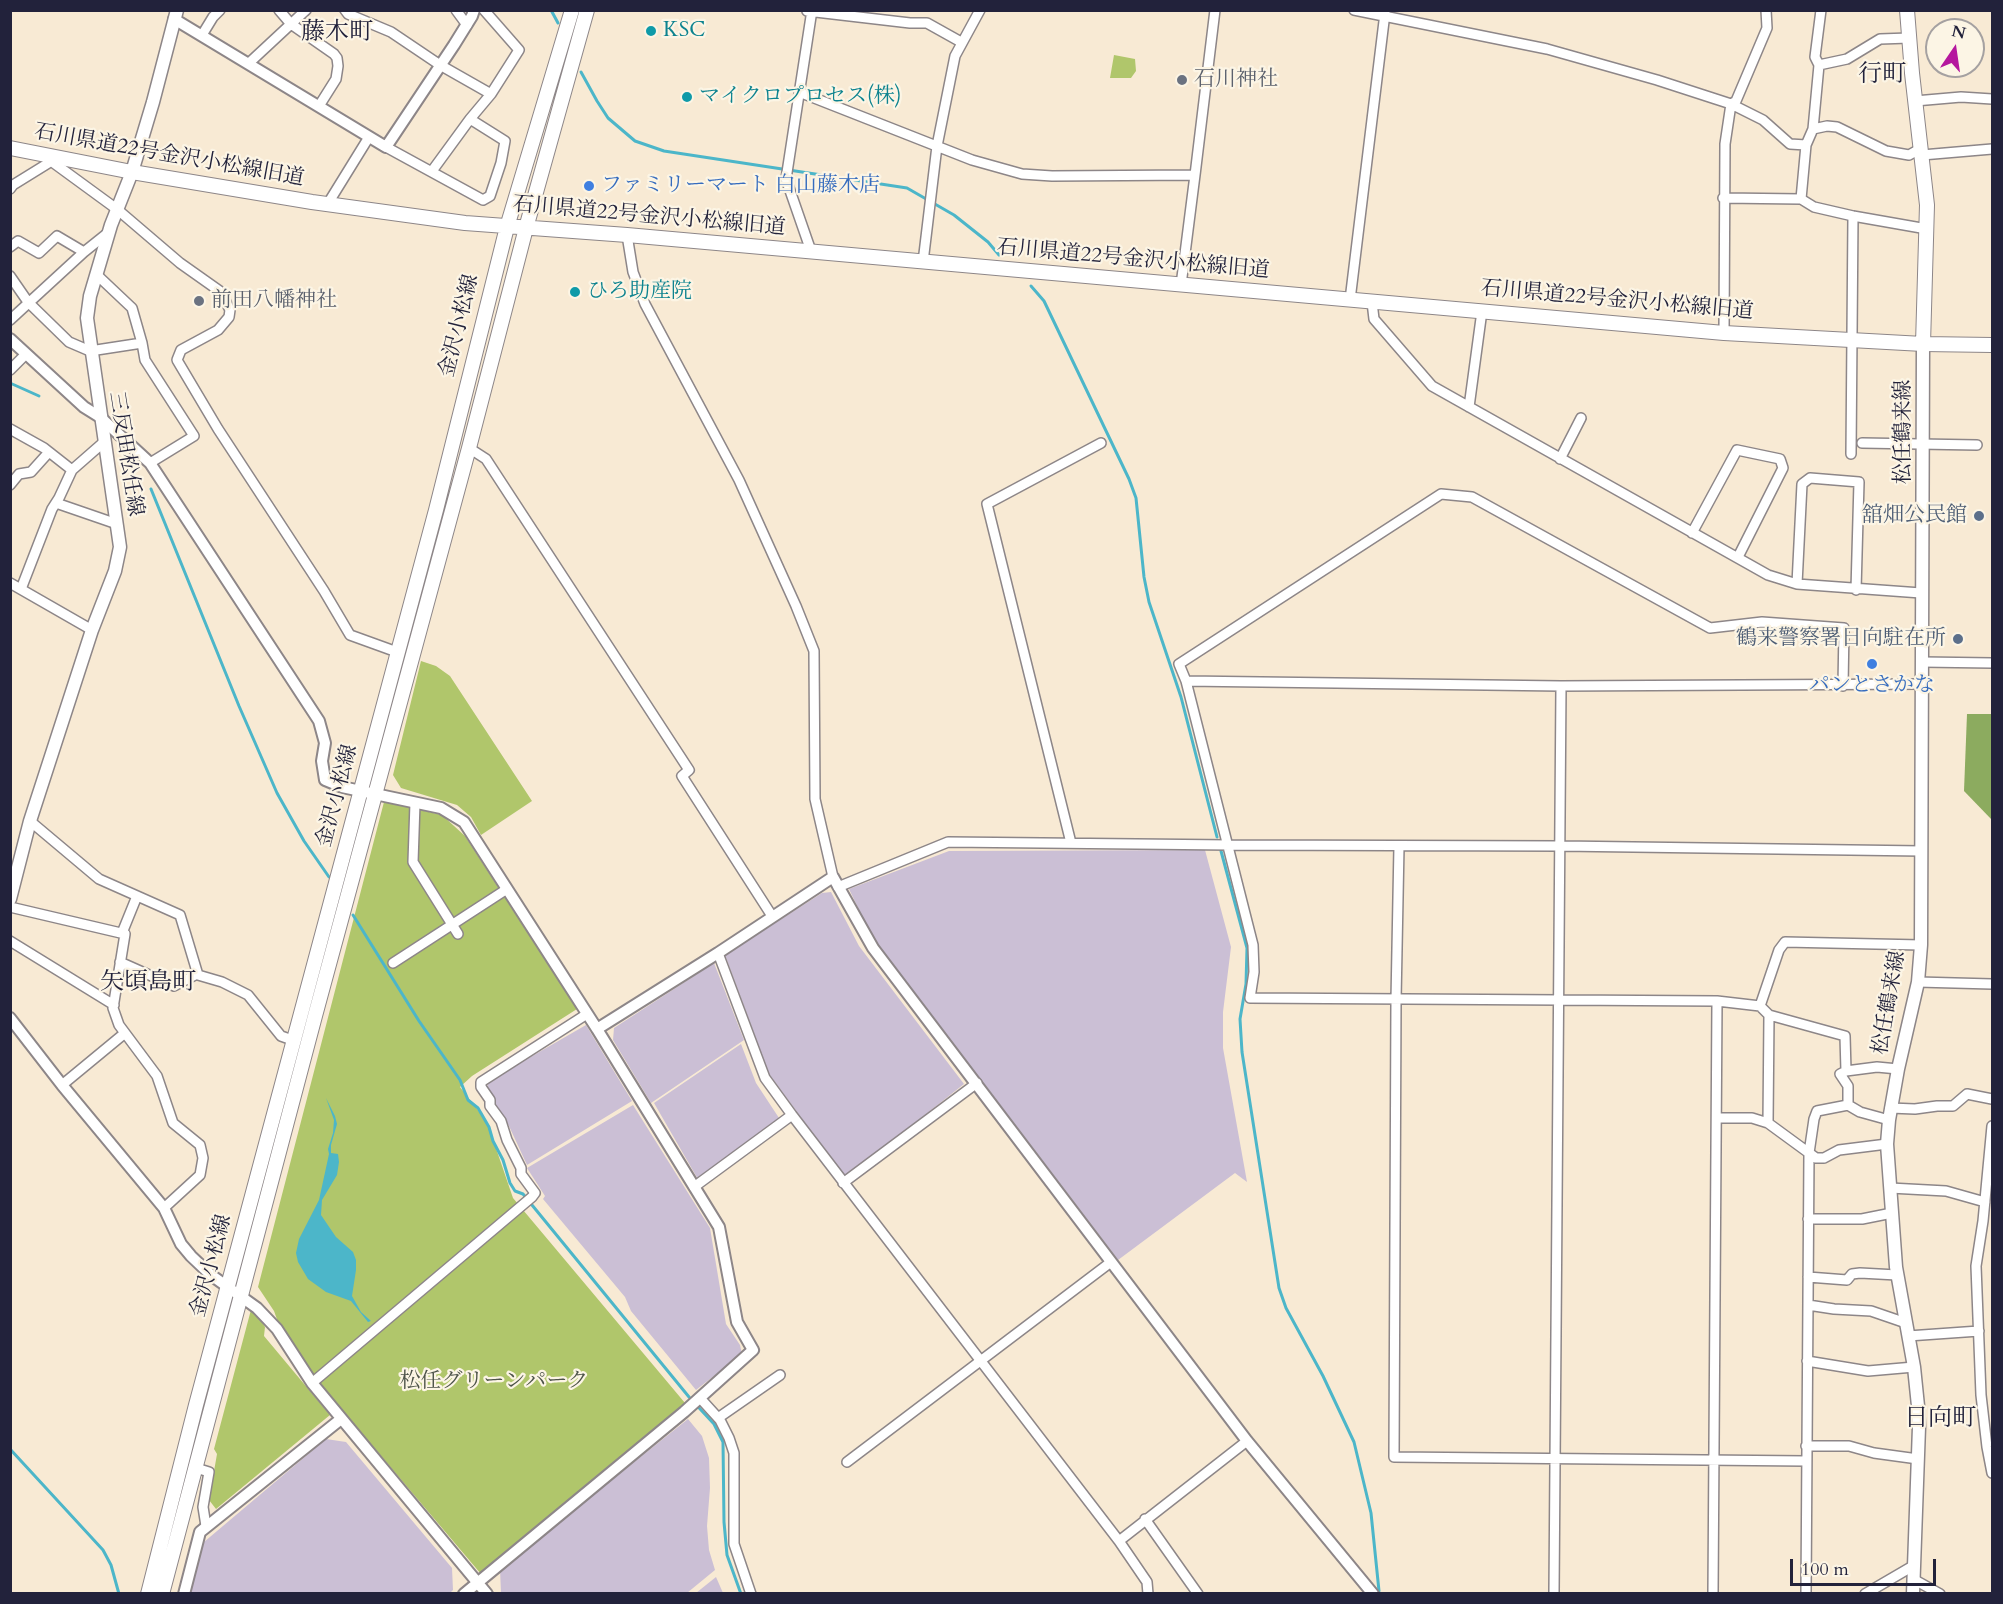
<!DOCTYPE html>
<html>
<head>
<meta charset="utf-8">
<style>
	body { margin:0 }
	#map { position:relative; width:2003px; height:1604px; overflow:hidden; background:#f8ead4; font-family:Cardo,serif }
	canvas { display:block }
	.frame { position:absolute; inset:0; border:12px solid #22223b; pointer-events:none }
	.north { position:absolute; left:1925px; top:18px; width:60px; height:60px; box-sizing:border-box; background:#fcf5e5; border:2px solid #a5a1a1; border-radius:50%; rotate:13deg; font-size:16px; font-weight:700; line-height:24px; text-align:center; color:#22223b }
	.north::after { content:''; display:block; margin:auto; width:21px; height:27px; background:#b5179e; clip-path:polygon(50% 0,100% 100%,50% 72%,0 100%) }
	.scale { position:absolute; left:1790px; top:1559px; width:146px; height:27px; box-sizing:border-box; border:3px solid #22223b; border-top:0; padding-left:8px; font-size:18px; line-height:21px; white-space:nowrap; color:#22223b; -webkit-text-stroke:4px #fcf5e5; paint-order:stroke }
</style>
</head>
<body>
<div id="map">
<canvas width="2003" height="1604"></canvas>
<div class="frame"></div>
<div class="north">N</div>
<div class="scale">100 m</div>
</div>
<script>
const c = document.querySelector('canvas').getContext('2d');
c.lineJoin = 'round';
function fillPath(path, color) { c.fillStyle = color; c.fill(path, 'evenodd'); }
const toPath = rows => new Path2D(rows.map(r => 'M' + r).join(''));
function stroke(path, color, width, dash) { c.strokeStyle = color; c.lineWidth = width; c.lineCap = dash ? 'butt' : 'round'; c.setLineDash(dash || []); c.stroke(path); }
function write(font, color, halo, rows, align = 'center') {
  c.font = font + ' Cardo,"Noto Serif JP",serif'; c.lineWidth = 4.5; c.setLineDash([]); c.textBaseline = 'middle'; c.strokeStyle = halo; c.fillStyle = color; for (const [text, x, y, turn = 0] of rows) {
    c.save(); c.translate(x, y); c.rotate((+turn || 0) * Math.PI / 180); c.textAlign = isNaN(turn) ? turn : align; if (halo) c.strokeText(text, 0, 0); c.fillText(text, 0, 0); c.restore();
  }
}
const industrial = toPath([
	[1205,850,1231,947,1223,1012,1223,1048,1247,1182,1235,1173,1118,1260,871,935,849,889,949,851],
	[831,892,859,946,964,1084,848,1176,843,1175,769,1074,725,955,822,893],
	[714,963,744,1040,651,1103,613,1040,614,1028],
	[586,1025,632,1101,527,1165,509,1126,486,1090,489,1081],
	[741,1044,756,1083,779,1118,699,1181,654,1103],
	[633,1105,710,1228,726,1324,740,1345,742,1354,696,1390,631,1311,625,1297,543,1199,545,1196,527,1168],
	[688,1419,702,1436,709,1458,710,1488,707,1526,709,1550,715,1570,687,1593,501,1593,500,1569],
	[326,1439,346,1442,452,1568,453,1590,449,1594,190,1593,204,1542],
	[716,1577,723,1593,696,1593]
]);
const green = toPath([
	[1114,55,1135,59,1136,71,1131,78,1110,78],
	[421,661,436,666,450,676,532,801,481,835,471,817,457,805,401,788,393,775],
	[384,802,442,815,465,836,577,1009,472,1076,460,1087,487,1122,513,1198,685,1403,481,1574,326,1391,283,1336,274,1311,258,1287],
	[252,1306,265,1327,264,1336,330,1415,216,1509,209,1500,217,1454,214,1449]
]);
const forest = toPath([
	[1967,714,1992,714,1992,820,1964,791]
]);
const water = toPath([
	[326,1098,335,1116,337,1124,331,1145,331,1153,338,1154,339,1162,337,1175,322,1200,321,1215,336,1237,353,1252,356,1260,356,1270,352,1296,361,1312,371,1321,368,1322,351,1301,326,1292,308,1279,298,1262,296,1253,299,1239,319,1200,329,1154,328,1149,333,1133,334,1120]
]);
const stream = toPath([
	[551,10,558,23],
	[581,72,597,101,608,118,635,141,664,151,907,188,954,215,988,242,999,255],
	[1031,286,1044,301,1129,479,1136,498,1144,577,1149,602,1181,697,1217,837],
	[10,383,39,396],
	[151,489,239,706,277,793,304,841,329,877],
	[1221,851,1247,948,1246,984,1240,1019,1242,1052,1279,1288,1286,1308,1323,1376,1354,1442,1371,1513,1379,1591],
	[353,915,419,1021,460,1080,468,1100,478,1108,489,1127,493,1141,503,1160,510,1183,515,1191,523,1194,689,1397,714,1424,723,1442,724,1522,727,1555,741,1594],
	[10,1449,103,1550,111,1565,119,1594]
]);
const minor = toPath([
	[279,10,291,24,334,54,337,58,338,66,336,79,319,106],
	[345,10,348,14,391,32,440,65,491,94],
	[456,10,467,25],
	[1354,10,1547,49,1657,80,1731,104,1763,120,1790,144,1806,145],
	[807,11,910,23,927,23,961,42],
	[202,35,213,17,220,10],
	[249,63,306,10],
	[1819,65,1847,59,1880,39,1909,38],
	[799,92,972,160,1022,174,1052,176,1195,175,1181,285],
	[1915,101,1961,97,1992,99],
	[470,119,491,94,519,50,484,10],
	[1813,129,1819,65,1815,57,1821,10],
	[386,147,483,200,490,196,501,163,505,141,470,119,432,171],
	[1920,149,1909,155,1886,151,1837,127,1827,126,1813,129,1806,145,1801,199,1814,207,1853,216,1927,229],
	[1922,155,1992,149],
	[51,161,118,210,180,263,221,292,230,310,229,317,218,330,181,350,177,360,218,429,324,591,350,635,397,652],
	[1195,175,1215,10],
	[10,189,13,185,55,159],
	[1723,198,1801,199],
	[327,205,369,137],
	[627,235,633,272,645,304,739,480,796,606,814,651,815,799,833,877],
	[10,247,18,241,39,253,57,236,84,252,109,232],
	[811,251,786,179,812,10],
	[923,262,937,146,955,56,980,10],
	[10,276,28,302,69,342,90,351,142,343,132,308,96,274],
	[1350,300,1385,13],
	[1372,302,1374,319,1432,386,1768,575,1797,584,1921,593],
	[10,320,84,252],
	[1724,333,1725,144,1731,104,1736,101,1767,28,1766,10],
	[142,343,145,360,194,436,150,463],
	[10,370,26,354],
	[1469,407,1482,311],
	[10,429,44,448,72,470,104,442],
	[1862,443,1977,445],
	[469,448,486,459,689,770,682,776,772,916],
	[1851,454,1853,216],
	[1560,459,1581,418],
	[10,485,19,474,31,472,49,452],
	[56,503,117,524],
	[1692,533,1737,450,1780,459,1783,468,1738,557],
	[10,583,92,630],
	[1797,584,1802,484,1810,478,1859,482,1856,590],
	[21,589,52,509,59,498,72,470],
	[1922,662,1992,663],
	[1186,681,1179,664,1441,494,1472,497,1710,628,1762,622,1844,628,1843,686],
	[415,803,413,862,458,934],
	[30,821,99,879,180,915,198,975,222,982,248,995,281,1036,295,1041],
	[1071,843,987,504,1101,443],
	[1399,846,1396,1000,1394,1457,1806,1461],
	[838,887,948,842,1230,845,1561,846,1922,851],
	[10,907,125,934,113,1008,119,1025,157,1076,173,1123,200,1145,203,1158,200,1175,164,1208],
	[122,933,137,896],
	[10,941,114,1005],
	[718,953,765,1078,792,1115,1119,1541,1147,1582,1148,1594],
	[120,962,174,986,197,974],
	[393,963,507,889],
	[1918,982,1992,984],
	[1760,1006,1779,950,1785,942,1921,945],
	[1769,1015,1845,1036,1846,1071,1840,1074,1848,1086,1848,1105,1860,1112,1889,1120],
	[1846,1071,1877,1067,1898,1069],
	[62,1085,125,1033],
	[1848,1105,1817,1111,1814,1119,1809,1153,1816,1158,1824,1158,1839,1150,1887,1144],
	[1890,1108,1915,1109,1937,1106,1953,1106,1967,1094,1992,1099],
	[1717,1118,1752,1118,1768,1123],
	[1992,1126,1983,1221,1976,1266,1981,1395,1987,1447,1992,1473],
	[843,1183,977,1083],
	[694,1187,792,1115],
	[1890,1188,1946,1191,1985,1202],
	[1808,1219,1862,1219,1892,1213],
	[1808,1277,1847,1280,1852,1274,1860,1273,1897,1275],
	[1808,1305,1834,1309,1871,1311,1906,1323],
	[1908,1336,1979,1331],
	[1807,1361,1868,1371,1914,1367],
	[312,1383,532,1197,535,1193,521,1174,521,1168,507,1140,501,1121,490,1106,490,1100,481,1087,481,1082,587,1014],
	[700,1398,720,1420,729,1438,734,1453,734,1544,751,1594],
	[718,1418,780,1375],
	[1806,1446,1849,1446,1874,1453,1918,1459],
	[847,1462,1111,1262],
	[196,1468,209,1472,203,1507,206,1526],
	[1145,1519,1198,1594],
	[1119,1541,1247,1441],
	[1913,1579,1940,1594],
	[1554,1594,1561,686],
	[1713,1594,1717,1001],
	[1806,1594,1809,1153,1768,1123,1769,1015,1760,1006,1717,1001,1250,998,1254,972,1253,945,1186,681,1561,686,1922,684],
	[1865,1594,1913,1566]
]);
const tertiary = toPath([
	[174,19,386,147,454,45,472,16,474,10],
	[10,339,84,407,100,417,150,463,319,721,325,743,322,761,325,780,342,787,441,808,464,822,597,1029,718,953,833,877,873,948,1247,1441,1373,1594],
	[10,1018,62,1085,164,1208,181,1244,191,1256,211,1275,257,1308,277,1329,312,1383,487,1594],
	[184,1594,200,1532,341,1419],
	[464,1594,684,1412,753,1350,737,1322,719,1227,597,1029]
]);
const secondary = toPath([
	[10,899,30,821,92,630,115,571,120,547,87,318,90,296,111,225,132,172,153,102,177,10],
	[1913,1594,1919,1427,1918,1406,1914,1367,1896,1267,1887,1144,1889,1120,1898,1069,1918,982,1921,945,1923,344]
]);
const primary = toPath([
	[1907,10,1912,73,1927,205,1923,344],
	[10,148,132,172,312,202,465,223,627,235,1724,333,1923,344,1992,345],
	[148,1594,196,1405,436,510,507,227,572,10],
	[162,1594,315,1016,469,448,526,228,587,10]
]);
const markers = [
	[651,31,6,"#0f9aa8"],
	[1182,80,6,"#6b7280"],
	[687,97,6,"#0f9aa8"],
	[589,186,6,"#3f7fe0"],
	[575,292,6,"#0f9aa8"],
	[199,301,6,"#6b7280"],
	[1979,516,6,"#5c6f8a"],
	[1958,639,6,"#5c6f8a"],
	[1872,664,6,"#3f7fe0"]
];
const cultureNames = [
	["KSC",663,31],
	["マイクロプロセス(株)",699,97],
	["ひろ助産院",587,292]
];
const worshipNames = [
	["石川神社",1194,80],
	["前田八幡神社",211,301]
];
const streetNames = [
	["石川県道22号金沢小松線旧道",169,156,10],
	["石川県道22号金沢小松線旧道",649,217,5],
	["石川県道22号金沢小松線旧道",1133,260,5],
	["石川県道22号金沢小松線旧道",1617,301,5],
	["金沢小松線",460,326,-76],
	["松任鶴来線",1904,432,-90],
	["三反田松任線",125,454,81],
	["金沢小松線",338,796,-75],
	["松任鶴来線",1890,1003,-80],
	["金沢小松線",212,1266,-75]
];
const shopNames = [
	["ファミリーマート 白山藤木店",601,186],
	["パンとさかな",1872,686,"center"]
];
const serviceNames = [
	["舘畑公民館",1967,516],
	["鶴来警察署日向駐在所",1946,639]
];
const parkNames = [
	["松任グリーンパーク",494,1382]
];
const quarterNames = [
	["藤木町",337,33],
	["行町",1882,75],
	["矢頃島町",148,983],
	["日向町",1940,1419]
];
fillPath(industrial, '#cbbfd5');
fillPath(green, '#b0c66b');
fillPath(forest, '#8cab5f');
fillPath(water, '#4cb6c9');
stroke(stream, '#4cb6c9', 3);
stroke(minor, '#8d8688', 12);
stroke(tertiary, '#8d8688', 14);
stroke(secondary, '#8d8688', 15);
stroke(primary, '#8d8688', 16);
stroke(minor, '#fff', 9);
stroke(tertiary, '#fff', 10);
stroke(secondary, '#fff', 12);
stroke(primary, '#fff', 14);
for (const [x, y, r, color] of markers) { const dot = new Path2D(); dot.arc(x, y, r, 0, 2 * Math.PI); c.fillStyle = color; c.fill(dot); stroke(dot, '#fcf5e5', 2); }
write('21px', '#0d838f', '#fcf5e5', cultureNames, 'left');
write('21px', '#5b616d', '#fcf5e5', worshipNames, 'left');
write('21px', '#22223b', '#fcf5e5', streetNames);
write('21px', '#366cbe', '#fcf5e5', shopNames, 'left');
write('21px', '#4e5e75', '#fcf5e5', serviceNames, 'right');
write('21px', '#4d5349', '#fcf5e5', parkNames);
write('24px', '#22223b', '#fcf5e5', quarterNames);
</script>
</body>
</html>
